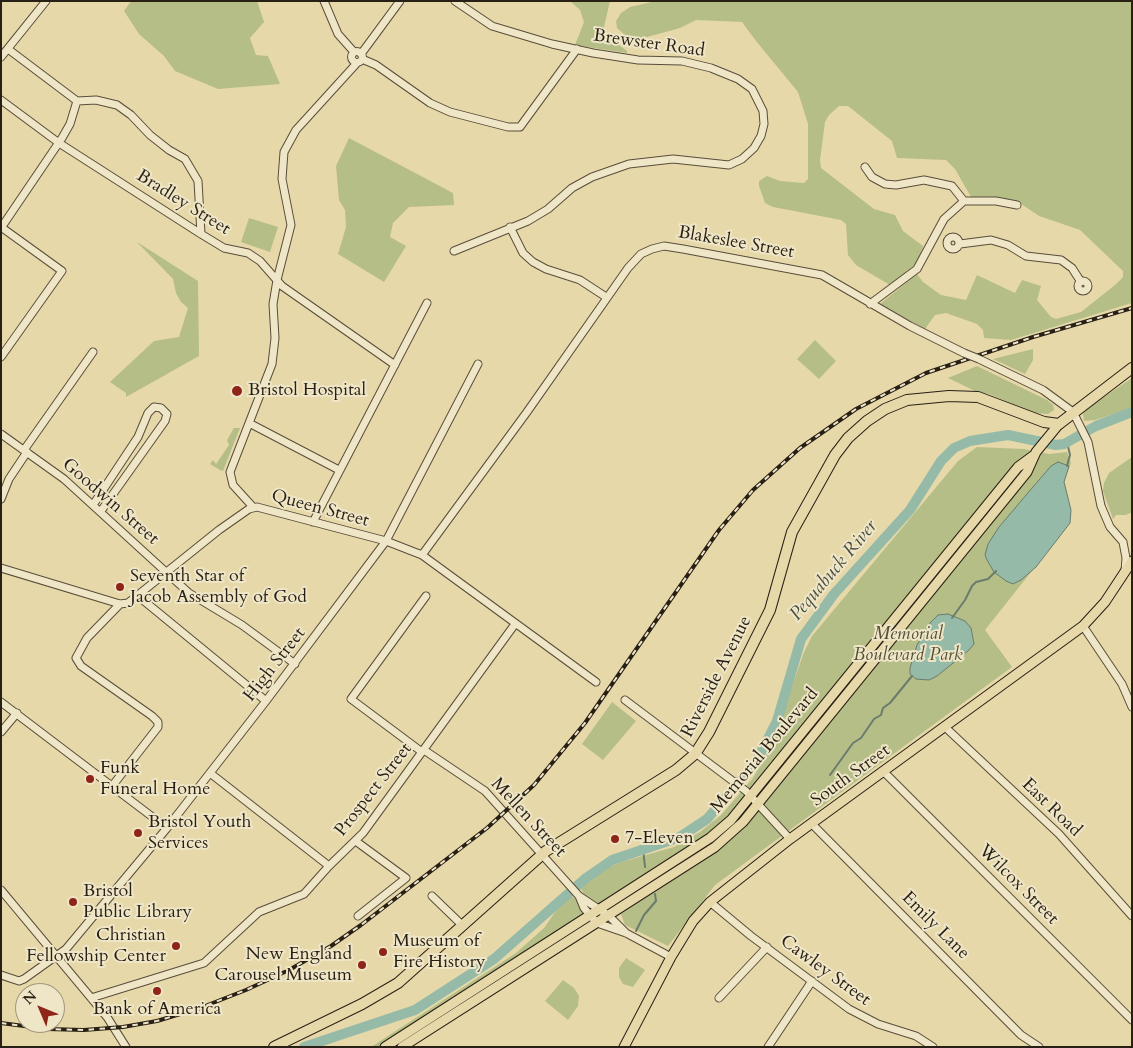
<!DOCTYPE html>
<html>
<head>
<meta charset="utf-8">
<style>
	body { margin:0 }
	#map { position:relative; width:1133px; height:1048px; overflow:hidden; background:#e6d8a9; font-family:Cardo,serif }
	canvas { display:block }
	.frame { position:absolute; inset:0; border:2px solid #281f15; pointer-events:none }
	.north { position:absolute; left:15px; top:983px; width:50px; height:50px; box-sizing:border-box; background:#efe6c7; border:1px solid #9f9680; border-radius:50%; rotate:315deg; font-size:14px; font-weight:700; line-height:20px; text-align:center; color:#281f15 }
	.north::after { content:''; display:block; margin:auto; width:18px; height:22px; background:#8f2418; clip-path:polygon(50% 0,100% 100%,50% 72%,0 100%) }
</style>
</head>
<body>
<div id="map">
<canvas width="1133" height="1048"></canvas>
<div class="frame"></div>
<div class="north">N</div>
</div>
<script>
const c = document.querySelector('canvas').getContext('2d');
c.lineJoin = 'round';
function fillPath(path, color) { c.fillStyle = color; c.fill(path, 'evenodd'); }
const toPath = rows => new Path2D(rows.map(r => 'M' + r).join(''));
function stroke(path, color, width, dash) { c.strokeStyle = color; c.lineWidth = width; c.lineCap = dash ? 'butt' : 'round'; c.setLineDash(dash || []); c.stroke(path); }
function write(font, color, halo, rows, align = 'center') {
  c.font = font + ' Cardo,serif'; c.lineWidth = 4; c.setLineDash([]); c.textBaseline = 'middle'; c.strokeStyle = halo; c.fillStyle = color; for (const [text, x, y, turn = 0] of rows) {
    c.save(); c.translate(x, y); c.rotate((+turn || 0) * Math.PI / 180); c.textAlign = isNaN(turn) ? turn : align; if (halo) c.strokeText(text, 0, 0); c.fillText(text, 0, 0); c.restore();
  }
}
const green = toPath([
	[131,1,257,1,264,22,250,38,256,55,268,56,280,84,218,89,175,71,164,56,139,34,124,11],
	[570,1,610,1,604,27,607,36,627,51,627,53,575,45,584,22,580,10],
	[656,1,1132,1,1132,303,1011,340,984,338,983,330,977,324,946,313,935,315,925,329,880,304,917,274,923,282,941,295,966,300,977,275,1015,293,1022,280,1041,286,1037,300,1051,317,1056,319,1081,312,1115,285,1123,277,1123,271,1080,230,1039,216,1017,201,994,197,971,197,955,169,946,160,897,158,892,141,848,106,839,106,829,115,825,122,820,160,821,168,874,209,895,215,903,231,923,246,919,261,890,285,856,265,848,255,846,224,841,220,773,207,765,203,759,186,759,181,767,176,780,181,804,183,808,179,808,124,798,92,756,41,742,22,696,20,680,28,636,40,625,35,617,28,616,21,621,13,630,7],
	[349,138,453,193,454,205,409,207,393,223,390,237,406,246,384,282,338,254,346,227,345,210,339,200,336,166],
	[249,218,278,227,270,252,241,242],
	[137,242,198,281,199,356,126,397,126,393,110,382,154,341,179,337,188,308,181,302,176,293,173,279],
	[815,340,836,361,819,379,797,359],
	[1033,349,1033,360,1025,374,993,359],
	[977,366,1047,400,1053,405,1054,410,1048,414,1034,413,989,394,975,391,948,378],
	[1132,378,1132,408,1095,420,1084,421,1083,414,1087,409],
	[234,428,240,428,223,471,220,470,210,464,213,460,216,464,229,445,227,440],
	[977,447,1024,449,1049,454,1067,452,1071,463,1064,482,1071,510,1070,523,985,630,1012,667,715,885,668,946,625,925,621,914,411,1047,371,1047,516,953,544,928,560,905,571,896,576,899,583,893,581,888,605,869,618,863,674,847,700,832,721,815,753,778,774,739,804,652,812,636,958,461],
	[1132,457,1132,512,1126,515,1116,515,1113,519,1103,491,1104,483,1109,473],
	[612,702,636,721,603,760,582,744],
	[626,958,645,970,633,987,623,984,619,977,619,968],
	[563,980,574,988,579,996,578,1006,568,1020,545,1001]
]);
const water = toPath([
	[1058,462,1069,466,1064,482,1071,510,1070,523,1036,567,1021,580,1013,584,1006,581,994,572,987,560,985,555,988,544,999,527,1027,494,1051,466,1058,462],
	[948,614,965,621,971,628,974,644,968,651,937,676,929,680,916,679,910,674,910,668,917,645,931,622,938,615,948,614]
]);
const stream = toPath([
	[1067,466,1070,455,1067,442],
	[952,618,965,600,972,586,976,582,988,579,996,571],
	[830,775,853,743,861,738,874,719,881,715,883,708,890,703,912,676],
	[643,849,645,867],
	[636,931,644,915,656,901,655,894]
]);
const river = toPath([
	[304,1047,415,1010,494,959,586,878,612,860,680,837,707,819,755,764,777,721,801,639,834,594,910,510,941,461,954,448,970,441,1008,435,1056,445,1064,444,1096,426,1132,412]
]);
const minor = toPath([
	[324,1,338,34,354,52],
	[8,49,77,101,96,100,117,105,131,115,150,135,169,150,185,159,198,181,201,234],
	'351.5 57a5.5 5.5 0 1 1 11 0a5.5 5.5 0 1 1-11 0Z',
	[361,54,400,1],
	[1,57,46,1],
	[362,59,376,65,430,103,450,112,508,127,520,127,577,49],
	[1,100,59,143,201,234,224,248,248,253,260,261,282,286,395,365],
	[865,167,872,177,885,184,896,185,924,180,952,186,964,201],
	[1,227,62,271,1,357],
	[510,227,523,253,533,262,546,269,580,280,606,297],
	[1,228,62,138,70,124,77,101],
	'947 243a6 6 0 1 1 12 0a6 6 0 1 1-12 0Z',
	[960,244,991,240,1008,245,1026,256,1061,260,1072,268,1081,282],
	[454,251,528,221,548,209,572,188,592,177,629,164,673,159,729,165,742,159,754,148,761,136,764,124,763,111,752,89,738,79,711,68,682,61,638,60,593,53,552,44,492,26,455,1],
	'1078 286a5 5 0 1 1 10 0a5 5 0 1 1-10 0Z',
	[870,304,917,269,944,219,964,201,996,201,1017,205],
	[979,359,1043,390,1073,412,1088,442,1101,506,1110,527,1123,542,1126,558,1125,571],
	[249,423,339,470],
	[1,434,64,479,189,593,242,625,295,664],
	[24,450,93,352],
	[1,499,9,479,27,452],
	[93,505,138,437,148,413,154,407,161,408,167,414,165,421,101,511],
	[253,507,233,485,230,472,272,364,275,338,273,304,277,280,291,225,282,179,284,152,296,130,357,63],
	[313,522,427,303],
	[422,555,527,412,628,268,641,254,652,249,664,246,683,249,822,275,910,326,964,353],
	[1,568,120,604,128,603,219,530,249,509,257,507,386,541,422,555,596,682],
	[138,596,266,701],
	[1083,626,1122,684,1132,707],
	[625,700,746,791,790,839],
	[1,702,167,828],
	[945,727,1059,834,1132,916],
	[1,732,17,713],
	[424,750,485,791,579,896,584,908,597,923,626,933,671,957],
	[422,752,351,699,426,596],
	[884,772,1132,1020],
	[210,773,329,866],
	[113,785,158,727,158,722,152,716,81,666,76,658,87,638,120,604],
	[812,824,1021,1035,1039,1047],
	[357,842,406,878,358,916],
	[1,890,107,1017,126,1047],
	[432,896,463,926],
	[579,896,609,916,626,933],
	[710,902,751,936,849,1009,878,1024,916,1036,933,1047],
	[1,975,19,981,24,979,66,949,167,828,266,701,386,541,478,364],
	[91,998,204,963,259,912,304,894,329,866,363,833,515,624],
	[719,998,767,947],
	[768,1047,812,981]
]);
const major = toPath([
	[385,1047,710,838,731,820,1018,467,1033,456],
	[402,1047,715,847,743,822,1027,472,1036,452,1059,424],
	[624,1047,671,957,693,921,710,902,790,839,1083,626,1105,602,1132,561]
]);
const highway = toPath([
	[274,1047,362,1004,398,983,546,851,676,770,695,754,709,732,770,610,792,532,835,455,848,438,867,421,885,409,907,400,949,396,978,397,1044,422,1059,424,1132,368]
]);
const rail = toPath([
	[1,1023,47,1029,84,1030,123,1027,157,1021,200,1008,246,990,289,970,331,946,361,925,487,828,534,785,585,723,719,530,753,490,800,448,856,409,926,373,1033,337,1132,308]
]);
const minorBridge = toPath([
	[964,353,979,359]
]);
const markers = [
	[237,391,6,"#8f2418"],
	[120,587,5,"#8f2418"],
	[90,779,5,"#8f2418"],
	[138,833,5,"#8f2418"],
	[615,839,5,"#8f2418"],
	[73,902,5,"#8f2418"],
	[176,946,5,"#8f2418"],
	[383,952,5,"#8f2418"],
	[362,965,5,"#8f2418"],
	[157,991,5,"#8f2418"]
];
const streetNames = [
	["Brewster Road",649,44,8],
	["Bradley Street",183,203,32],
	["Blakeslee Street",736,243,10],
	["Goodwin Street",110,502,41],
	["Queen Street",320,509,15],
	["High Street",275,665,-52],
	["Riverside Avenue",717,677,-63],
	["Memorial Boulevard",765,751,-50],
	["South Street",851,776,-36],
	["Prospect Street",374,790,-52],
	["East Road",1051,808,44],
	["Mellen Street",528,818,47],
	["Wilcox Street",1018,885,45],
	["Emily Lane",935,926,45],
	["Cawley Street",825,971,36]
];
const poiNames = [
	["Bristol Hospital",248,391],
	["Seventh Star of",130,577],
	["Jacob Assembly of God",130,598],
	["Funk",100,769],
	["Funeral Home",100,790],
	["Bristol Youth",148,823],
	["Services",148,844],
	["7-Eleven",625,839],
	["Bristol",83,892],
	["Public Library",83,913],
	["Christian",166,936,"right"],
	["Fellowship Center",166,957,"right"],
	["Museum of",393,942],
	["Fire History",393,963],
	["New England",352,955,"right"],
	["Carousel Museum",352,976,"right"],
	["Bank of America",157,1010,"center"]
];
const parkNames = [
	["Memorial",908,635],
	["Boulevard Park",908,656]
];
const waterNames = [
	["Pequabuck River",834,571,-50]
];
fillPath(green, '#b6be87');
fillPath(water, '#96baa8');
stroke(water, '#6a7c6d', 1);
stroke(stream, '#6a7c6d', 2);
stroke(river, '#96baa8', 10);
stroke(minor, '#584d3a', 9);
stroke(major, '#281f15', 11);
stroke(highway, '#281f15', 12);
stroke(minor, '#efe6c7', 7);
stroke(major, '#e6d8a9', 9);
stroke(highway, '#e6d8a9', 10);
stroke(rail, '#281f15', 4);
stroke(rail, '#efe6c7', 2, [5.5]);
stroke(minorBridge, '#584d3a', 9, []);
stroke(minorBridge, '#efe6c7', 7);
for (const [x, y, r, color] of markers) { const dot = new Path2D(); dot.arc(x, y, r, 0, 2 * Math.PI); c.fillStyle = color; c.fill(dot); stroke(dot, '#efe6c7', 2); }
write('18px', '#281f15', '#efe6c7', streetNames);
write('18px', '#281f15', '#efe6c7', poiNames, 'left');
write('italic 18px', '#534f37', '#efe6c7', parkNames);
write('italic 19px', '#494e41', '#efe6c7', waterNames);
</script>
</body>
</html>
